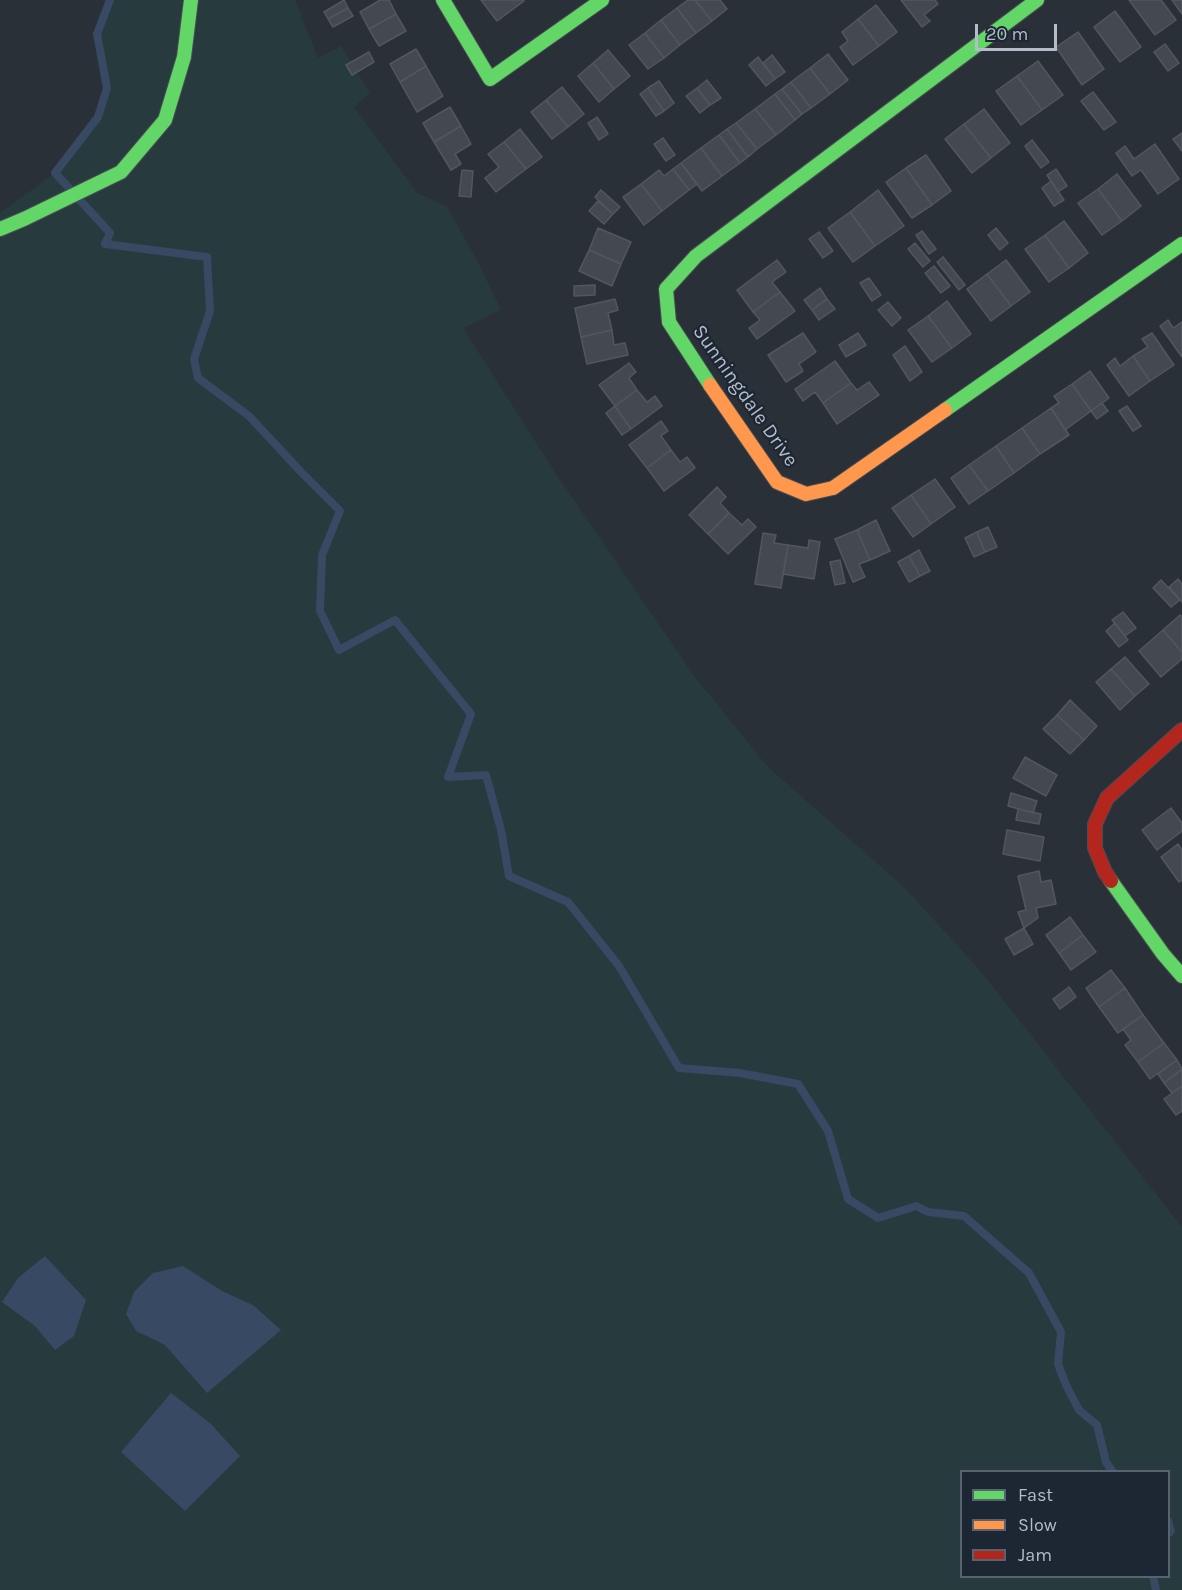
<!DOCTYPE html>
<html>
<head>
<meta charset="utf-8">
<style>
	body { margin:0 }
	#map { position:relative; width:1182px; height:1590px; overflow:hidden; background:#2a3038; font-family:Karla,sans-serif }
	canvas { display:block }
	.legend { position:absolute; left:960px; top:1470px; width:210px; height:108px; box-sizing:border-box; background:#1d2633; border:2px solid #59626f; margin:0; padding:8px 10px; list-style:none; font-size:18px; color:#b4bcc9 }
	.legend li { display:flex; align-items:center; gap:12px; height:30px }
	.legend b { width:30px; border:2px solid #59626f }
	.scale { position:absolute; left:975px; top:24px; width:82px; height:27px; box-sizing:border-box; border:3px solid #b4bcc9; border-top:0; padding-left:8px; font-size:18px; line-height:21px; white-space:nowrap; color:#b4bcc9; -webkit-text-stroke:4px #1d2633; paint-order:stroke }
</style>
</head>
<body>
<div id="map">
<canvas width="1182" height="1590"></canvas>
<ul class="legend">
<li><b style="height:8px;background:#63d668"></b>Fast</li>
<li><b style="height:8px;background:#ff974d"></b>Slow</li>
<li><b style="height:8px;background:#b3261e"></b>Jam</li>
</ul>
<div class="scale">20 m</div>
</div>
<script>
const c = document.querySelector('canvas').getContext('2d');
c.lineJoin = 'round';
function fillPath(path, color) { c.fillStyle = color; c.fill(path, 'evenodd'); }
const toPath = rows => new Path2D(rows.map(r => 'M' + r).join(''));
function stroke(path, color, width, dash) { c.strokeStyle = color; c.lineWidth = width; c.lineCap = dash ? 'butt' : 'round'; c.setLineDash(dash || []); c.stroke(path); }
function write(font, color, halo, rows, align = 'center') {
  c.font = font + ' Karla,sans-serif'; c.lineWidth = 4.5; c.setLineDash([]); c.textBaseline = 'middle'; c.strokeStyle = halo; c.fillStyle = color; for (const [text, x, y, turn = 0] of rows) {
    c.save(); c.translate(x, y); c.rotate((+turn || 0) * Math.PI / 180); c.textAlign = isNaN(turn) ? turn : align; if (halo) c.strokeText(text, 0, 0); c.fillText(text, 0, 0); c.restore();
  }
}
const green = toPath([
	[110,0,295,0,318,58,341,46,370,93,354,107,417,193,446,206,477,260,501,310,463,328,560,480,692,673,768,767,903,886,978,968,1182,1227,1182,1590,0,1590,0,213,55,173,98,117,107,88,97,34],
	[962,1472,1168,1472,1168,1576,962,1576]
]);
const water = toPath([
	[45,1256,86,1300,74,1336,55,1350,35,1326,2,1302,18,1278],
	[183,1266,222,1291,253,1305,281,1330,207,1393,165,1345,136,1331,126,1314,134,1292,153,1273],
	[171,1393,210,1423,240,1456,185,1511,121,1452]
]);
const stream = toPath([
	[71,190,55,173,98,117,107,88,97,34,110,0],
	[79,199,110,233,105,244,207,257,210,311,194,359,198,378,249,416,301,472,340,511,322,555,320,611,339,650,395,620,471,714,448,777,486,775,501,830,509,876,568,902,619,966,679,1068,740,1073,798,1084,828,1131,848,1199,878,1218,916,1206,928,1212,964,1216,1029,1273,1061,1332,1058,1364,1066,1385,1079,1410,1097,1425,1106,1462,1113,1472],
	[1168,1521,1171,1531,1168,1534],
	[1153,1576,1156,1590]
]);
const building = toPath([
	[344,0,348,8,328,19,324,12,344,0],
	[380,0,389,0,396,14,369,29,360,12,380,0],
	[481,0,523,0,524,1,497,21,481,0],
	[688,0,695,0,712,21,696,33,677,8,688,0],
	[695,0,720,0,727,9,712,21,695,0],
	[901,0,935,0,938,4,924,15,930,21,922,27,901,0],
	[1129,0,1161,0,1176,20,1155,35,1129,0],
	[1172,0,1182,0,1182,14,1172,0],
	[876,5,897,32,879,46,858,19,876,5],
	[348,8,353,16,333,27,328,19,348,8],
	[677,8,696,33,680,45,661,20,677,8],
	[1115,11,1141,47,1120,62,1094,27,1115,11],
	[396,14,406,31,379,46,369,29,396,14],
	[858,19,879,46,853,65,840,47,848,41,842,32,858,19],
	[661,20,680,45,664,58,645,33,661,20],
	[1078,32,1104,69,1082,85,1056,47,1078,32],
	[645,33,664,58,648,69,629,45,645,33],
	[1165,44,1179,63,1168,71,1154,52,1165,44],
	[416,49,426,66,400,82,390,64,416,49],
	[608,50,630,76,614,89,593,63,608,50],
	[369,52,374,62,352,75,346,65,369,52],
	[828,54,848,80,830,94,810,68,828,54],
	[772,55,785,72,775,79,763,63,772,55],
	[758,57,775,79,766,86,749,65,758,57],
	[1038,61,1063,95,1042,110,1017,76,1038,61],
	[593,63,614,89,599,102,578,76,593,63],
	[426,66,443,96,417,112,400,82,426,66],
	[810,68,830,94,811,108,791,82,810,68],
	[1017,76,1042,110,1021,125,996,91,1017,76],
	[707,80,721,98,710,105,697,88,707,80],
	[659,81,674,103,664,111,648,88,659,81],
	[791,82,811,108,802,114,782,89,791,82],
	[562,87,584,114,568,127,546,100,562,87],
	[648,88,664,111,656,116,640,94,648,88],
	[697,88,710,105,700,113,686,96,697,88],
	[782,89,802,114,795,120,775,94,782,89],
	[1093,92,1116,122,1104,130,1081,101,1093,92],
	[775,94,795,120,776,135,755,109,775,94],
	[546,100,568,127,552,139,531,112,546,100],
	[450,107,461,126,434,142,423,123,450,107],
	[755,109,776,135,757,149,736,123,755,109],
	[984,109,1010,143,991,158,964,124,984,109],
	[597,117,608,134,599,140,588,123,597,117],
	[736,123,757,149,748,157,727,129,736,123],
	[964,124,991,158,972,173,945,139,964,124],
	[461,126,471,144,455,154,461,164,451,170,434,142,461,126],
	[520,129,542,157,526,169,504,142,520,129],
	[727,129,748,157,740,163,719,135,727,129],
	[1182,133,1182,151,1173,139,1182,133],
	[719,135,740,163,722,176,701,148,719,135],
	[663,138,675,155,666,161,654,144,663,138],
	[1032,140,1049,162,1041,168,1025,146,1032,140],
	[504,142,526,169,496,192,485,178,499,167,488,154,504,142],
	[1155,144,1179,179,1158,194,1141,170,1132,176,1116,153,1125,146,1134,159,1155,144],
	[701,148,722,176,702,191,681,163,701,148],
	[926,155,951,191,932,205,906,168,926,155],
	[681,163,697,184,689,190,673,169,681,163],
	[906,168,932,205,912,218,886,182,906,168],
	[673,169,689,190,662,211,641,184,659,170,664,176,673,169],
	[1056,169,1067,186,1058,192,1047,175,1056,169],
	[462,170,473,171,471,197,459,196,462,170],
	[1117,174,1141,206,1122,221,1098,189,1117,174],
	[1051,181,1064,200,1054,206,1042,188,1051,181],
	[641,184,662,211,644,225,623,197,641,184],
	[1098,189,1122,221,1102,235,1078,203,1098,189],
	[601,190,620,207,613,214,595,197,601,190],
	[878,190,904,226,875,246,850,212,878,190],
	[598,201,613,214,604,224,589,211,598,201],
	[850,212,875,246,853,262,828,228,850,212],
	[1064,221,1088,253,1069,268,1045,235,1064,221],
	[598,228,631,242,621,264,589,250,598,228],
	[996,228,1008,243,1000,250,988,235,996,228],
	[922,231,936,249,929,254,916,235,922,231],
	[819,232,833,251,823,258,809,239,819,232],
	[1045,235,1069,268,1049,282,1025,249,1045,235],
	[915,243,930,261,923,267,908,249,915,243],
	[589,250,621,264,612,286,579,271,589,250],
	[943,257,965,285,959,290,937,262,943,257],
	[777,260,786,272,772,282,780,292,753,312,737,290,777,260],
	[1006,260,1030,292,1011,306,987,274,1006,260],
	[934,266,950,286,941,293,925,273,934,266],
	[987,274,1011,306,991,321,967,289,987,274],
	[869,278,881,295,872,301,860,283,869,278],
	[595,285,595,295,574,296,574,286,595,285],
	[820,288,827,299,812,310,804,300,820,288],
	[780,292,795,311,757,339,749,328,760,320,753,312,780,292],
	[615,299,618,310,608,313,612,330,581,337,575,308,615,299],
	[827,299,835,309,819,320,812,310,827,299],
	[947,301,971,334,952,348,928,316,947,301],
	[888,302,901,318,892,326,878,310,888,302],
	[928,316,952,348,932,362,908,330,928,316],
	[1168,320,1173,328,1182,322,1182,357,1160,326,1168,320],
	[612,330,614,345,625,343,628,355,587,364,581,337,612,330],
	[803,333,816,352,799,364,803,371,786,382,768,355,803,333],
	[858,333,866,345,846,357,839,345,858,333],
	[1152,333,1174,365,1150,381,1133,356,1148,347,1142,339,1152,333],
	[905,346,922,372,910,381,893,355,905,346],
	[1133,356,1150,381,1129,396,1107,365,1115,358,1120,366,1133,356],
	[835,361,851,383,823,403,815,392,803,401,795,389,835,361],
	[629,363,636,372,629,378,637,390,615,406,599,385,629,363],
	[1090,371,1109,398,1091,411,1072,384,1090,371],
	[869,382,879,395,837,424,823,403,851,383,857,390,869,382],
	[1072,384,1091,411,1065,430,1051,408,1059,403,1054,396,1072,384],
	[637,390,647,402,655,396,662,406,631,429,615,406,637,390],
	[1102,403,1108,411,1097,419,1091,411,1102,403],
	[615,406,631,429,622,435,606,413,615,406],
	[1127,406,1141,426,1133,431,1119,411,1127,406],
	[1051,408,1069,435,1040,454,1022,428,1051,408],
	[661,421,668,431,661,436,671,450,647,468,629,445,661,421],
	[1022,428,1040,454,1014,473,996,446,1022,428],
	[996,446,1014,473,988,491,969,465,996,446],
	[671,450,680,462,687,457,695,468,664,491,647,468,671,450],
	[969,465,988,491,969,504,951,478,969,465],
	[935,479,955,507,931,524,911,495,935,479],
	[717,487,726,497,720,503,729,513,708,534,689,515,717,487],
	[911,495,931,524,913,537,892,508,911,495],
	[729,513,742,525,748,519,756,527,728,554,708,534,729,513],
	[876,520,890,551,870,560,857,530,876,520],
	[988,527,997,547,985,552,977,532,988,527],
	[857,530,870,560,859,564,865,577,853,582,835,539,857,530],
	[977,532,985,552,974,557,965,538,977,532],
	[763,533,776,535,774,543,788,545,781,588,755,584,763,533],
	[809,540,820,542,814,579,783,574,788,545,808,548,809,540],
	[919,550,930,571,920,576,909,556,919,550],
	[909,556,920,576,909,582,898,562,909,556],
	[840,560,845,583,835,585,830,562,840,560],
	[1178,579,1182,584,1182,602,1169,587,1178,579],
	[1161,580,1180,600,1171,607,1153,588,1161,580],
	[1123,612,1136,628,1125,636,1112,620,1123,612],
	[1180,615,1182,617,1182,652,1163,630,1180,615],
	[1115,623,1128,640,1119,647,1106,631,1115,623],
	[1163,630,1182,652,1182,659,1161,677,1139,651,1163,630],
	[1125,657,1149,684,1135,696,1111,669,1125,657],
	[1111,669,1135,696,1120,710,1096,682,1111,669],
	[1070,700,1097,726,1084,740,1057,715,1070,700],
	[1057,715,1084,740,1070,754,1043,729,1057,715],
	[1025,757,1057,775,1046,796,1013,778,1025,757],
	[1011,793,1037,801,1033,813,1008,806,1011,793],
	[1171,808,1182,823,1182,831,1157,850,1142,830,1171,808],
	[1018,809,1041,814,1039,824,1016,820,1018,809],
	[1007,830,1044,837,1040,861,1003,854,1007,830],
	[1178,844,1182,850,1182,880,1179,882,1161,857,1178,844],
	[1039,871,1041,882,1051,880,1056,904,1036,908,1038,918,1024,928,1018,912,1026,910,1018,876,1039,871],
	[1070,917,1083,935,1059,953,1046,935,1070,917],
	[1024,928,1033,944,1014,955,1005,939,1024,928],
	[1083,935,1096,952,1071,970,1059,953,1083,935],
	[1111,970,1125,988,1099,1007,1086,988,1111,970],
	[1069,987,1076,997,1060,1009,1053,999,1069,987],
	[1125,988,1143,1015,1118,1033,1099,1007,1125,988],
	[1143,1015,1164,1043,1138,1062,1125,1045,1131,1040,1123,1029,1143,1015],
	[1164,1043,1177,1060,1150,1079,1138,1062,1164,1043],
	[1177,1060,1182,1069,1164,1083,1158,1074,1177,1060],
	[1182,1069,1182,1086,1172,1093,1164,1083,1182,1069],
	[1182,1086,1182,1111,1176,1115,1164,1099,1182,1086]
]);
const fast = toPath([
	[443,0,490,79,602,0],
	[0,229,24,219,121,172,165,120,184,57,191,0],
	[710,385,669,322,666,289,696,256,1037,0],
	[945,410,1182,244],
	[1111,881,1163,954,1182,976]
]);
const slow = toPath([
	[710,385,777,482,806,494,833,488,945,410]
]);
const jam = toPath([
	[1111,881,1105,872,1095,848,1095,824,1107,798,1182,730]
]);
const streetNames = [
	["Sunningdale Drive",745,396,55]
];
fillPath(green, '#273a3e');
fillPath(water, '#384963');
stroke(stream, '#384963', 8);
fillPath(building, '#444950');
stroke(building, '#52575f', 1.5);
stroke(fast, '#484c53', 16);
stroke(slow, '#484c53', 16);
stroke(jam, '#484c53', 16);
stroke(fast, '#63d668', 14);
stroke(slow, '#ff974d', 14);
stroke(jam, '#b3261e', 14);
write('20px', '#b4bcc9', '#1d2633', streetNames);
</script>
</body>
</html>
